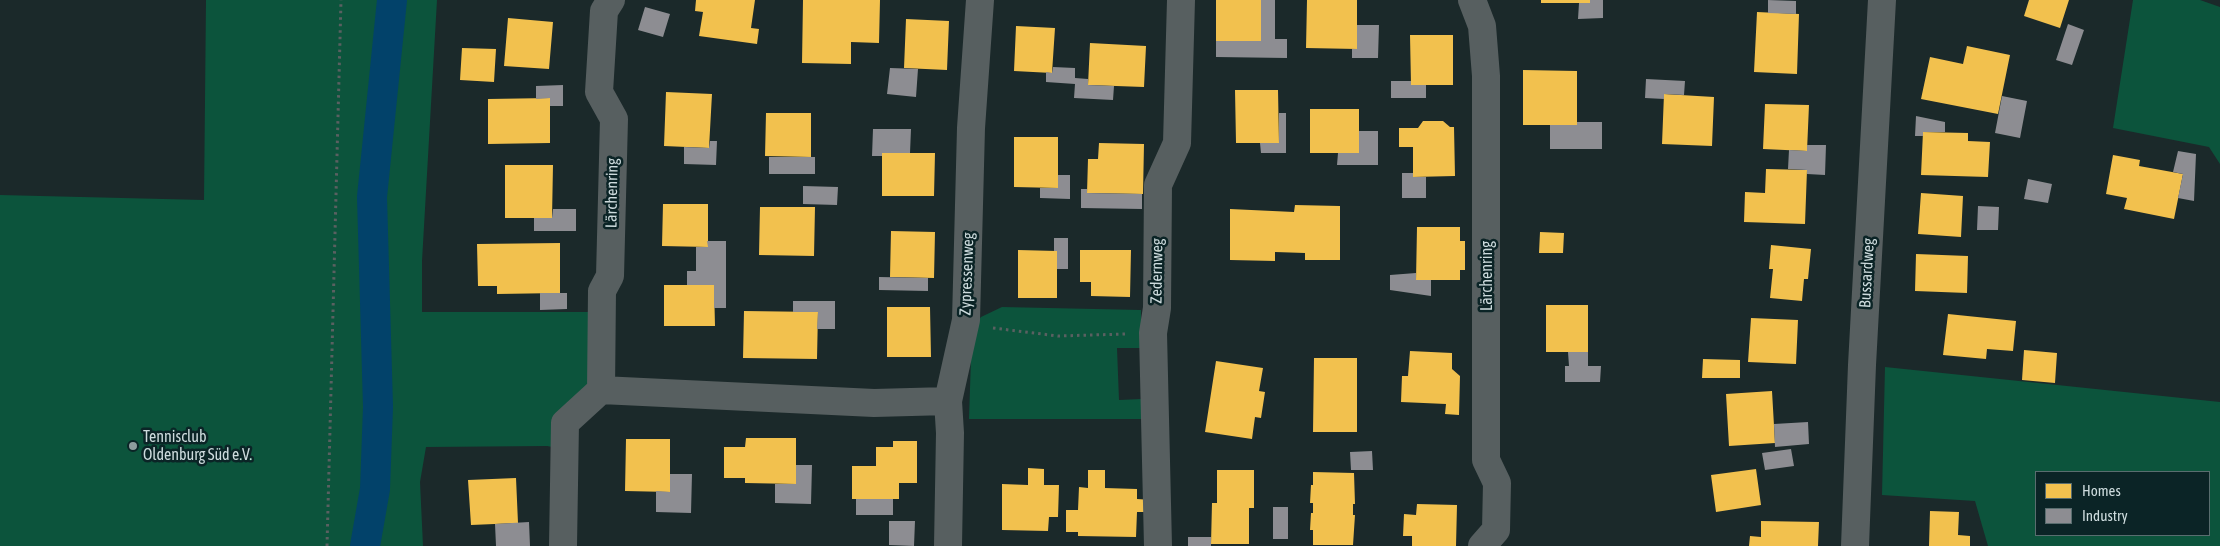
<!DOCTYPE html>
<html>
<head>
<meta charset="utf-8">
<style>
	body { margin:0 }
	#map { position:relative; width:2220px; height:546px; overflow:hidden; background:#1b292a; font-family:"Asap Condensed",sans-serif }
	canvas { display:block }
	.legend { position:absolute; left:2035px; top:471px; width:175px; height:65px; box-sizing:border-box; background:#0b2426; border:1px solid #596d6f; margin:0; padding:6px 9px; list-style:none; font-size:15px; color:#cddbdd }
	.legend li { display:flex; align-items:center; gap:10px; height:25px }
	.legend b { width:25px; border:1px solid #596d6f }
</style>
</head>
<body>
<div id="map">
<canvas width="2220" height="546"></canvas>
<ul class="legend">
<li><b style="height:14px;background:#f2c14e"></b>Homes</li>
<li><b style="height:14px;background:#8d8d92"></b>Industry</li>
</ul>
</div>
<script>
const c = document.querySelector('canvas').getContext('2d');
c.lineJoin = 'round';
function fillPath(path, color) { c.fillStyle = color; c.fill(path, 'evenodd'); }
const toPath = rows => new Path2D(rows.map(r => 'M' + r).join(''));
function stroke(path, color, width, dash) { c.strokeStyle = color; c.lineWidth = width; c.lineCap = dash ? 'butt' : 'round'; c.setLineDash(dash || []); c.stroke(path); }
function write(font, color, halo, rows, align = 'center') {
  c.font = font + ' "Asap Condensed",sans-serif'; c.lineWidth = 5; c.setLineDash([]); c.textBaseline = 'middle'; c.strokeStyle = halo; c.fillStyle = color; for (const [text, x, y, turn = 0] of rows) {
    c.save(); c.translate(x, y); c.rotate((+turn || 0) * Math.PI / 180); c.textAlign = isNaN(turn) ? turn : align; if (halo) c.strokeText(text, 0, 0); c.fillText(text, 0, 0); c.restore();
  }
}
const green = toPath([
	[206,0,437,0,422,261,422,312,602,312,601,390,564,449,547,446,426,447,420,482,423,546,0,546,0,195,204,200],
	[2133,0,2200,0,2220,7,2220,164,2209,147,2113,128],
	[1002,307,1141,310,1141,348,1117,348,1119,400,1142,399,1142,419,969,419,972,328,981,317],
	[1885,367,2220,402,2220,546,1988,546,1975,501,1882,495],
	[2036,472,2209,472,2209,535,2036,535]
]);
const homes = toPath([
	[696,0,755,0,751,28,759,29,757,44,699,36,703,12,695,11],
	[803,0,880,0,879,43,851,42,851,64,802,63],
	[1216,0,1261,0,1261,41,1216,41],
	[1307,0,1357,0,1357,49,1306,48],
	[1541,0,1590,0,1590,3,1541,3],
	[2029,0,2069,0,2060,28,2024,16],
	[1757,12,1799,14,1797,74,1754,72],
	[508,18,553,22,549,69,504,66],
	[906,19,949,21,947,70,904,68],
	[1016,26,1055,28,1052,73,1014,71],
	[1410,35,1453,35,1453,85,1411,85],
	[1090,43,1146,46,1144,87,1088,85],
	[1967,46,2010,55,1998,114,1921,99,1930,57,1963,64],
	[462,48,496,49,494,82,460,80],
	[1523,70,1577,71,1577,125,1523,125],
	[1235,90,1278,90,1279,143,1236,143],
	[666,92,712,94,709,148,664,146],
	[1664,94,1714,97,1712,146,1662,144],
	[550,98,550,143,488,144,488,99],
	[1765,104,1809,105,1807,151,1763,149],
	[1310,109,1359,109,1359,153,1310,153],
	[766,113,811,113,811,157,765,156],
	[1423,121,1443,121,1450,127,1454,127,1455,176,1413,177,1413,147,1399,147,1399,128,1418,128],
	[1923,132,1968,133,1968,141,1990,142,1988,177,1921,175],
	[1014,137,1058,137,1058,188,1014,187],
	[1099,143,1144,144,1143,194,1087,193,1088,159,1098,159],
	[882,153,935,153,934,196,882,196],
	[2113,155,2140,160,2139,166,2183,174,2174,219,2124,209,2127,198,2106,194],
	[505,165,553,165,552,218,505,218],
	[1766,169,1807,170,1805,224,1744,222,1745,192,1765,193],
	[1921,193,1963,196,1961,237,1918,234],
	[663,204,708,204,708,247,662,246],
	[1295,205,1340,206,1340,260,1305,260,1305,253,1275,252,1275,261,1230,260,1230,209,1294,212],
	[760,207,815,207,814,256,759,255],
	[1417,227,1460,227,1460,241,1465,241,1465,270,1460,270,1460,280,1416,280],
	[891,231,935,232,934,278,890,277],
	[1540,232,1564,233,1563,253,1539,253],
	[560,243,560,293,497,294,497,286,478,286,477,244],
	[1771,245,1811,249,1808,279,1804,279,1802,301,1770,298,1773,269,1769,269],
	[1018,250,1057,251,1057,298,1018,298],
	[1080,250,1131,250,1130,297,1091,296,1091,282,1080,282],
	[1916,254,1968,256,1967,293,1915,291],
	[664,285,714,285,715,326,664,326],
	[1546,305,1588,305,1588,352,1546,352],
	[887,307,930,307,931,357,887,357],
	[744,311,818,312,817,359,743,358],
	[1948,314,2016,321,2013,351,1987,349,1986,359,1943,355],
	[1751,318,1798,320,1796,364,1748,362],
	[2024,350,2057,353,2055,383,2022,380],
	[1410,351,1452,353,1452,369,1460,376,1459,415,1445,414,1446,404,1401,402,1402,376,1408,376],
	[1314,358,1357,358,1357,432,1313,432],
	[1703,359,1740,360,1740,378,1702,378],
	[1216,361,1263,368,1259,391,1265,392,1261,418,1255,417,1252,439,1205,432],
	[1772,391,1775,443,1729,446,1726,394],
	[746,438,796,438,796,484,745,483,745,478,724,478,724,447,745,447],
	[626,439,670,439,670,492,625,491],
	[893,441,917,441,917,483,899,483,899,499,852,499,852,466,876,466,876,447,893,447],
	[1028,468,1044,469,1044,485,1059,485,1058,517,1049,517,1048,531,1002,530,1002,484,1028,485],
	[1756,469,1761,505,1716,512,1711,475],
	[1088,470,1105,470,1105,488,1137,489,1137,499,1152,500,1152,512,1137,512,1136,537,1078,536,1078,532,1066,532,1066,510,1078,510,1079,487,1088,488],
	[1217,470,1254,470,1254,508,1249,508,1249,544,1211,544,1212,503,1217,503],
	[1313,472,1354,473,1355,504,1353,504,1353,515,1355,515,1353,545,1313,545,1313,530,1310,530,1311,513,1313,513,1313,503,1310,503,1311,485,1313,485],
	[516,478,518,523,471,525,468,480],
	[1417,504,1457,505,1456,546,1412,546,1412,536,1403,536,1404,514,1416,515],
	[1930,511,1959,512,1958,535,1970,536,1970,546,1929,546],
	[1761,521,1819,522,1818,546,1749,546,1750,536,1761,537]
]);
const industry = toPath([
	[1261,0,1275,0,1275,39,1287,39,1287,58,1216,57,1216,41,1261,41],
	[1590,0,1603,0,1603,18,1578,19,1579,3,1590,3],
	[1768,0,1796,1,1796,14,1768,13],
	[645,7,670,14,663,37,638,30],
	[2068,24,2084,30,2072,65,2056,60],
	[1357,25,1379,25,1378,58,1352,58,1352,49,1357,49],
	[1053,67,1075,68,1075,78,1088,79,1088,85,1114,86,1113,100,1074,98,1075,84,1046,82,1046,72,1052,73],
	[890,68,918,69,916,97,887,94],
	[1646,79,1685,81,1684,95,1664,94,1664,99,1645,98],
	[1391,81,1411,81,1411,85,1426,85,1426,98,1391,98],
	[563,85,563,106,550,106,550,98,536,99,536,86],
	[2002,96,2027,101,2020,138,1995,133],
	[1279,113,1286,113,1286,153,1261,153,1260,143,1279,143],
	[1916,116,1945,122,1945,132,1923,132,1923,136,1915,136],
	[1577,122,1602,122,1602,149,1550,149,1550,125,1577,125],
	[873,129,911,129,910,153,882,153,882,156,872,156],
	[1359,131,1378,131,1378,165,1337,165,1338,153,1359,153],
	[710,141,717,141,716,165,684,164,684,147,709,148],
	[1807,145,1826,145,1825,175,1807,174,1807,170,1788,169,1789,150,1807,151],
	[2178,151,2196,154,2194,201,2178,198,2183,174,2173,172],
	[769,157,815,157,815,174,769,174],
	[1402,173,1413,173,1413,177,1426,177,1426,198,1402,198],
	[1058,175,1070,175,1070,199,1040,198,1040,188,1058,188],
	[2028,179,2052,184,2048,203,2024,199],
	[803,186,838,187,837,205,803,204],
	[1081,189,1087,189,1087,193,1142,194,1142,209,1081,208],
	[1978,206,1999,207,1998,230,1977,230],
	[553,209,576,209,576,231,534,231,534,218,552,218],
	[1054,238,1068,238,1068,269,1057,269,1057,251,1054,251],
	[707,241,726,241,726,308,714,308,714,285,687,285,687,271,696,271,696,247,708,247],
	[1416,273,1416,280,1431,280,1431,296,1390,290,1390,275],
	[879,277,928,278,928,291,879,290],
	[540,293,567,293,567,309,540,310],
	[793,301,835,301,835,329,817,329,818,312,793,312],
	[1568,352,1588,352,1588,366,1601,366,1600,382,1565,382,1565,366,1569,366],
	[1808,422,1809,444,1775,447,1774,424],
	[1791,449,1794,466,1765,470,1762,453],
	[1372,451,1373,470,1351,470,1350,452],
	[796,465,812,465,811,504,775,503,775,484,796,484],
	[670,474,692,474,691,513,656,512,656,491,670,492],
	[856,499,893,499,893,515,856,515],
	[1273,507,1288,507,1288,539,1273,539],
	[889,521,915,521,914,546,889,545],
	[529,522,530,546,496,546,495,524],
	[1188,537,1211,537,1211,546,1188,546]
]);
const canal = toPath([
	[365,546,375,489,378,407,372,197,392,0]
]);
const path = toPath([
	[993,328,1058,336,1126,334],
	[327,546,341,0]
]);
const street = toPath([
	[1472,0,1482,26,1486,76,1486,460,1497,483,1496,530,1482,546],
	[601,390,874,403,948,401],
	[563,546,565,423,601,390,602,291,610,276,614,119,599,92,604,11,611,0],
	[948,546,950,433,948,401,966,320,971,128,980,0],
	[1158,546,1153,333,1157,308,1158,185,1177,143,1181,0],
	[1855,546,1862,365,1882,0]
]);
const markers = [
	[133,446,5,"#8f9d9e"]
];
const streetNames = [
	["Lärchenring",612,193,-89],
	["Zedernweg",1157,271,-89],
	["Bussardweg",1867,273,-87],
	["Zypressenweg",967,274,-88],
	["Lärchenring",1487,276,-90]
];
const poiNames = [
	["Tennisclub",143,437],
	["Oldenburg Süd e.V.",143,455]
];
fillPath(green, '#0c543c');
fillPath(homes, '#f2c14e');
fillPath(industry, '#8d8d92');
stroke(canal, '#02426a', 30);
stroke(path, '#5a6061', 3, [2.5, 4]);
stroke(street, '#575f60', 28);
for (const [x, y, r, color] of markers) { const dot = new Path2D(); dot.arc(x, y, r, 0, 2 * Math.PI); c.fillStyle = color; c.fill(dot); stroke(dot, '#0b2426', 2); }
write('16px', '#cddbdd', '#0b2426', streetNames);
write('16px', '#cddbdd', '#0b2426', poiNames, 'left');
</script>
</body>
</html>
